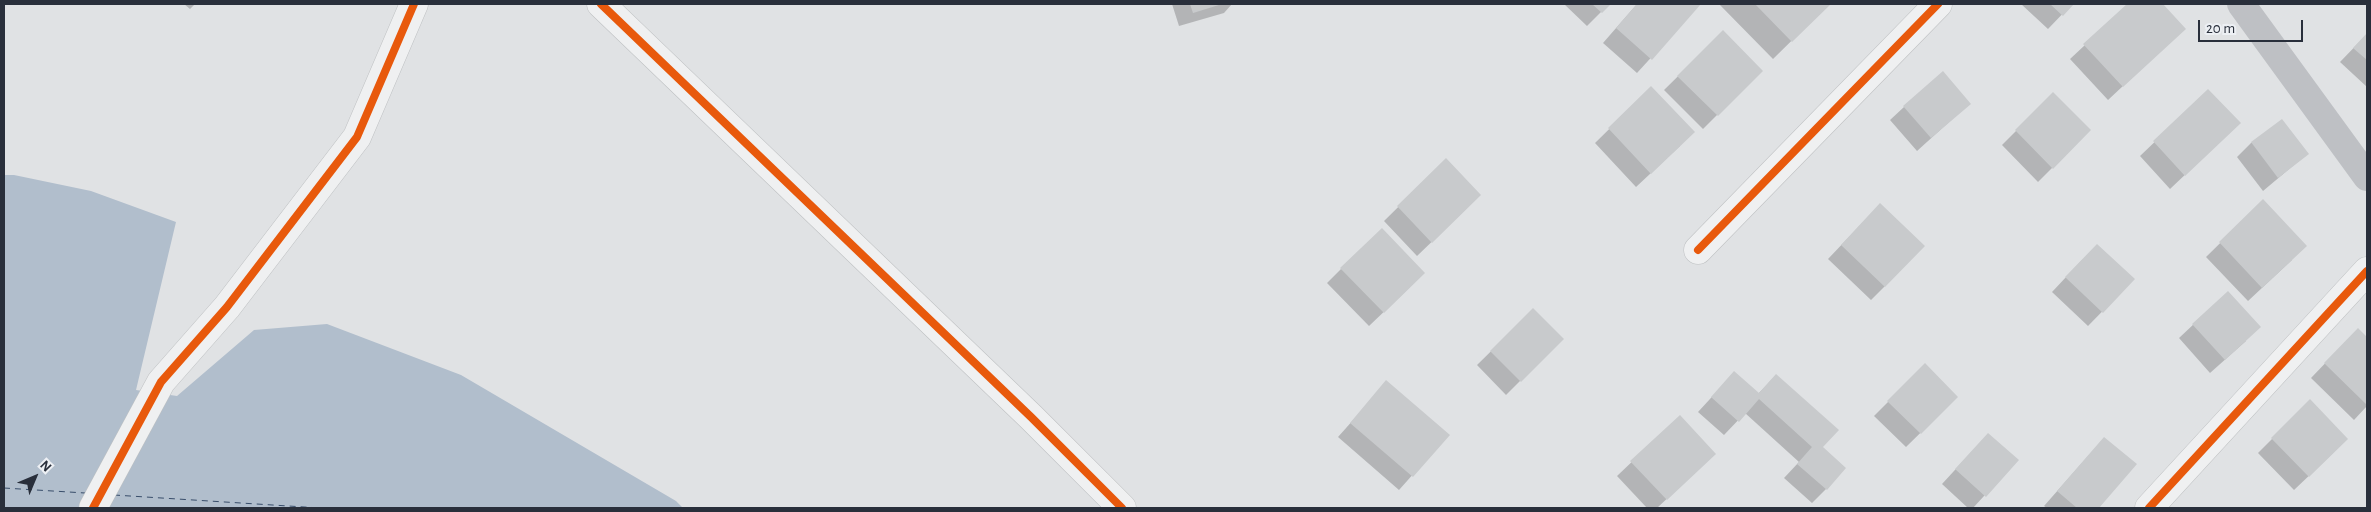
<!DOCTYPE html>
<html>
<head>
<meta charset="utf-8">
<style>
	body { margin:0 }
	#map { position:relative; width:2371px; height:512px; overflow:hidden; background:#e0e2e4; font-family:"Alegreya Sans",sans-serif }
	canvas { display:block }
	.frame { position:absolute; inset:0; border:5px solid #292f3b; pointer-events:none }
	.north { position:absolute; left:10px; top:452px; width:50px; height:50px; -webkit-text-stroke:4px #edf0f4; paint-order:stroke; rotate:45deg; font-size:14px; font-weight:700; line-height:20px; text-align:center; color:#292f3b }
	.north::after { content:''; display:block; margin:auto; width:18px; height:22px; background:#292f3b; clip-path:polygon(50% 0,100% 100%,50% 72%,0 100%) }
	.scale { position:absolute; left:2198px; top:20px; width:105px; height:22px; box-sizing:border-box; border:2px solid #292f3b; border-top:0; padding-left:6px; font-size:15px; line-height:18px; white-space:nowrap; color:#292f3b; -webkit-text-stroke:4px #edf0f4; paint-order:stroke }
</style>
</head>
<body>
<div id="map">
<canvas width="2371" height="512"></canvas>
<div class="frame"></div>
<div class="north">N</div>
<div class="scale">20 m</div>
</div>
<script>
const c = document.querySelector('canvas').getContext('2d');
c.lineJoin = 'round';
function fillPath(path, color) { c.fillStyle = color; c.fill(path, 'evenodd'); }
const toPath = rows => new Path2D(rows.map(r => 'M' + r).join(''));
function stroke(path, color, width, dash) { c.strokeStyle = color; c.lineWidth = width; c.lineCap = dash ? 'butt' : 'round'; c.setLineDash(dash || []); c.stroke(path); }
const water = toPath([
	[4,175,14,175,91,191,176,222,136,390,177,396,254,330,327,324,461,375,676,501,683,508,4,508]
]);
const shadow = toPath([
	[184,4,195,4,190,9],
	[1172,4,1232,4,1224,13,1179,26],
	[1564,4,1609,4,1587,26],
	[1637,4,1700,4,1637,73,1603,43],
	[1719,4,1829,4,1773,59],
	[2021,4,2072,4,2048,29],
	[2129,4,2161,4,2184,29,2108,100,2070,59],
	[1723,32,1761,71,1703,129,1664,90],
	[2367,34,2367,87,2340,62],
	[1651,88,1680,146,1636,187,1595,143],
	[2208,91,2225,137,2170,189,2140,156],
	[2053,94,2090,130,2038,182,2002,145],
	[1969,104,1917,151,1890,120,1904,107],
	[2282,120,2307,154,2263,191,2237,157,2251,143],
	[1446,160,1466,209,1417,256,1384,221],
	[2263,201,2292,260,2248,301,2206,257],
	[1866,219,1885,286,1871,300,1828,259],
	[2083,259,2133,280,2088,326,2052,292],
	[1341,269,1410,287,1369,326,1327,283],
	[2228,292,2246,341,2210,373,2179,338],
	[1533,310,1562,339,1506,395,1477,365],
	[2358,329,2367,338,2367,406,2354,420,2311,378],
	[1925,365,1957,397,1906,447,1874,416],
	[1776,375,1821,447,1826,489,1812,503,1784,478,1799,462,1745,413,1724,435,1698,412,1721,387,1758,394],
	[1387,382,1448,435,1399,490,1338,437],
	[2310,401,2333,453,2294,490,2258,453],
	[1680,416,1701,467,1657,508,1647,508,1617,476],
	[1988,434,2017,460,1973,508,1968,508,1942,484],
	[2104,438,2135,464,2097,508,2047,508,2044,506]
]);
const ferry = toPath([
	[4,488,85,493],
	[114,495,320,508]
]);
const building = toPath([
	[1190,4,1222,4,1193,13],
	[1592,4,1611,4,1602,13],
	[1637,4,1701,4,1652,60,1616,28],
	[1755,4,1831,4,1792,42],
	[2050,4,2074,4,2063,16],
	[2127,4,2163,4,2186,29,2123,87,2083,44],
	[1723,30,1763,71,1718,116,1677,76],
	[2367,33,2367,60,2353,48],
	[1943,71,1971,104,1931,138,1903,106],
	[1651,86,1695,132,1651,174,1608,128],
	[2208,89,2241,123,2185,176,2153,141],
	[2053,92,2091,130,2053,169,2015,130],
	[2282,119,2309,154,2278,178,2251,142],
	[1446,158,1481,195,1432,243,1397,206],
	[2263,199,2307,246,2262,288,2219,242],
	[1880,203,1925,246,1885,287,1841,245],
	[1382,228,1425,273,1384,313,1340,268],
	[2097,244,2135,279,2103,313,2065,277],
	[2228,291,2261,327,2225,360,2192,324],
	[1533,308,1564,339,1521,382,1490,351],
	[2358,328,2367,337,2367,405,2324,363],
	[1925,363,1958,397,1921,434,1887,401],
	[1734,371,1759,393,1776,374,1839,430,1823,447,1846,468,1827,490,1797,464,1812,447,1759,399,1739,422,1711,397],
	[1386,380,1450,435,1413,477,1350,423],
	[2310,399,2348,439,2309,477,2271,438],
	[1680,415,1716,454,1667,500,1630,461],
	[1988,433,2019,460,1986,497,1955,469],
	[2104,437,2137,464,2099,508,2077,508,2057,491]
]);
const minor = toPath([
	[601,4,1031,417,1122,508],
	[1698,250,1938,4],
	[93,508,161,382,227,307,357,137,414,4],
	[2149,508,2367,271]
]);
const secondary = toPath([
	[2241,4,2367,177]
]);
const cycleway = toPath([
	[601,4,1031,417,1122,508],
	[1698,250,1938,4],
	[93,508,161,382,227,307,357,137,414,4],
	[2149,508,2367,271]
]);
fillPath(water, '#b1becc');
fillPath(shadow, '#0003');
stroke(ferry, '#384d6a', 1, [6, 5]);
fillPath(building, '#c8cacc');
stroke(minor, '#bec0c2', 29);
stroke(minor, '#eff0f1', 28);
stroke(secondary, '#bec0c4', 28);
stroke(cycleway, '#e8590c', 8);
</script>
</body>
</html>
